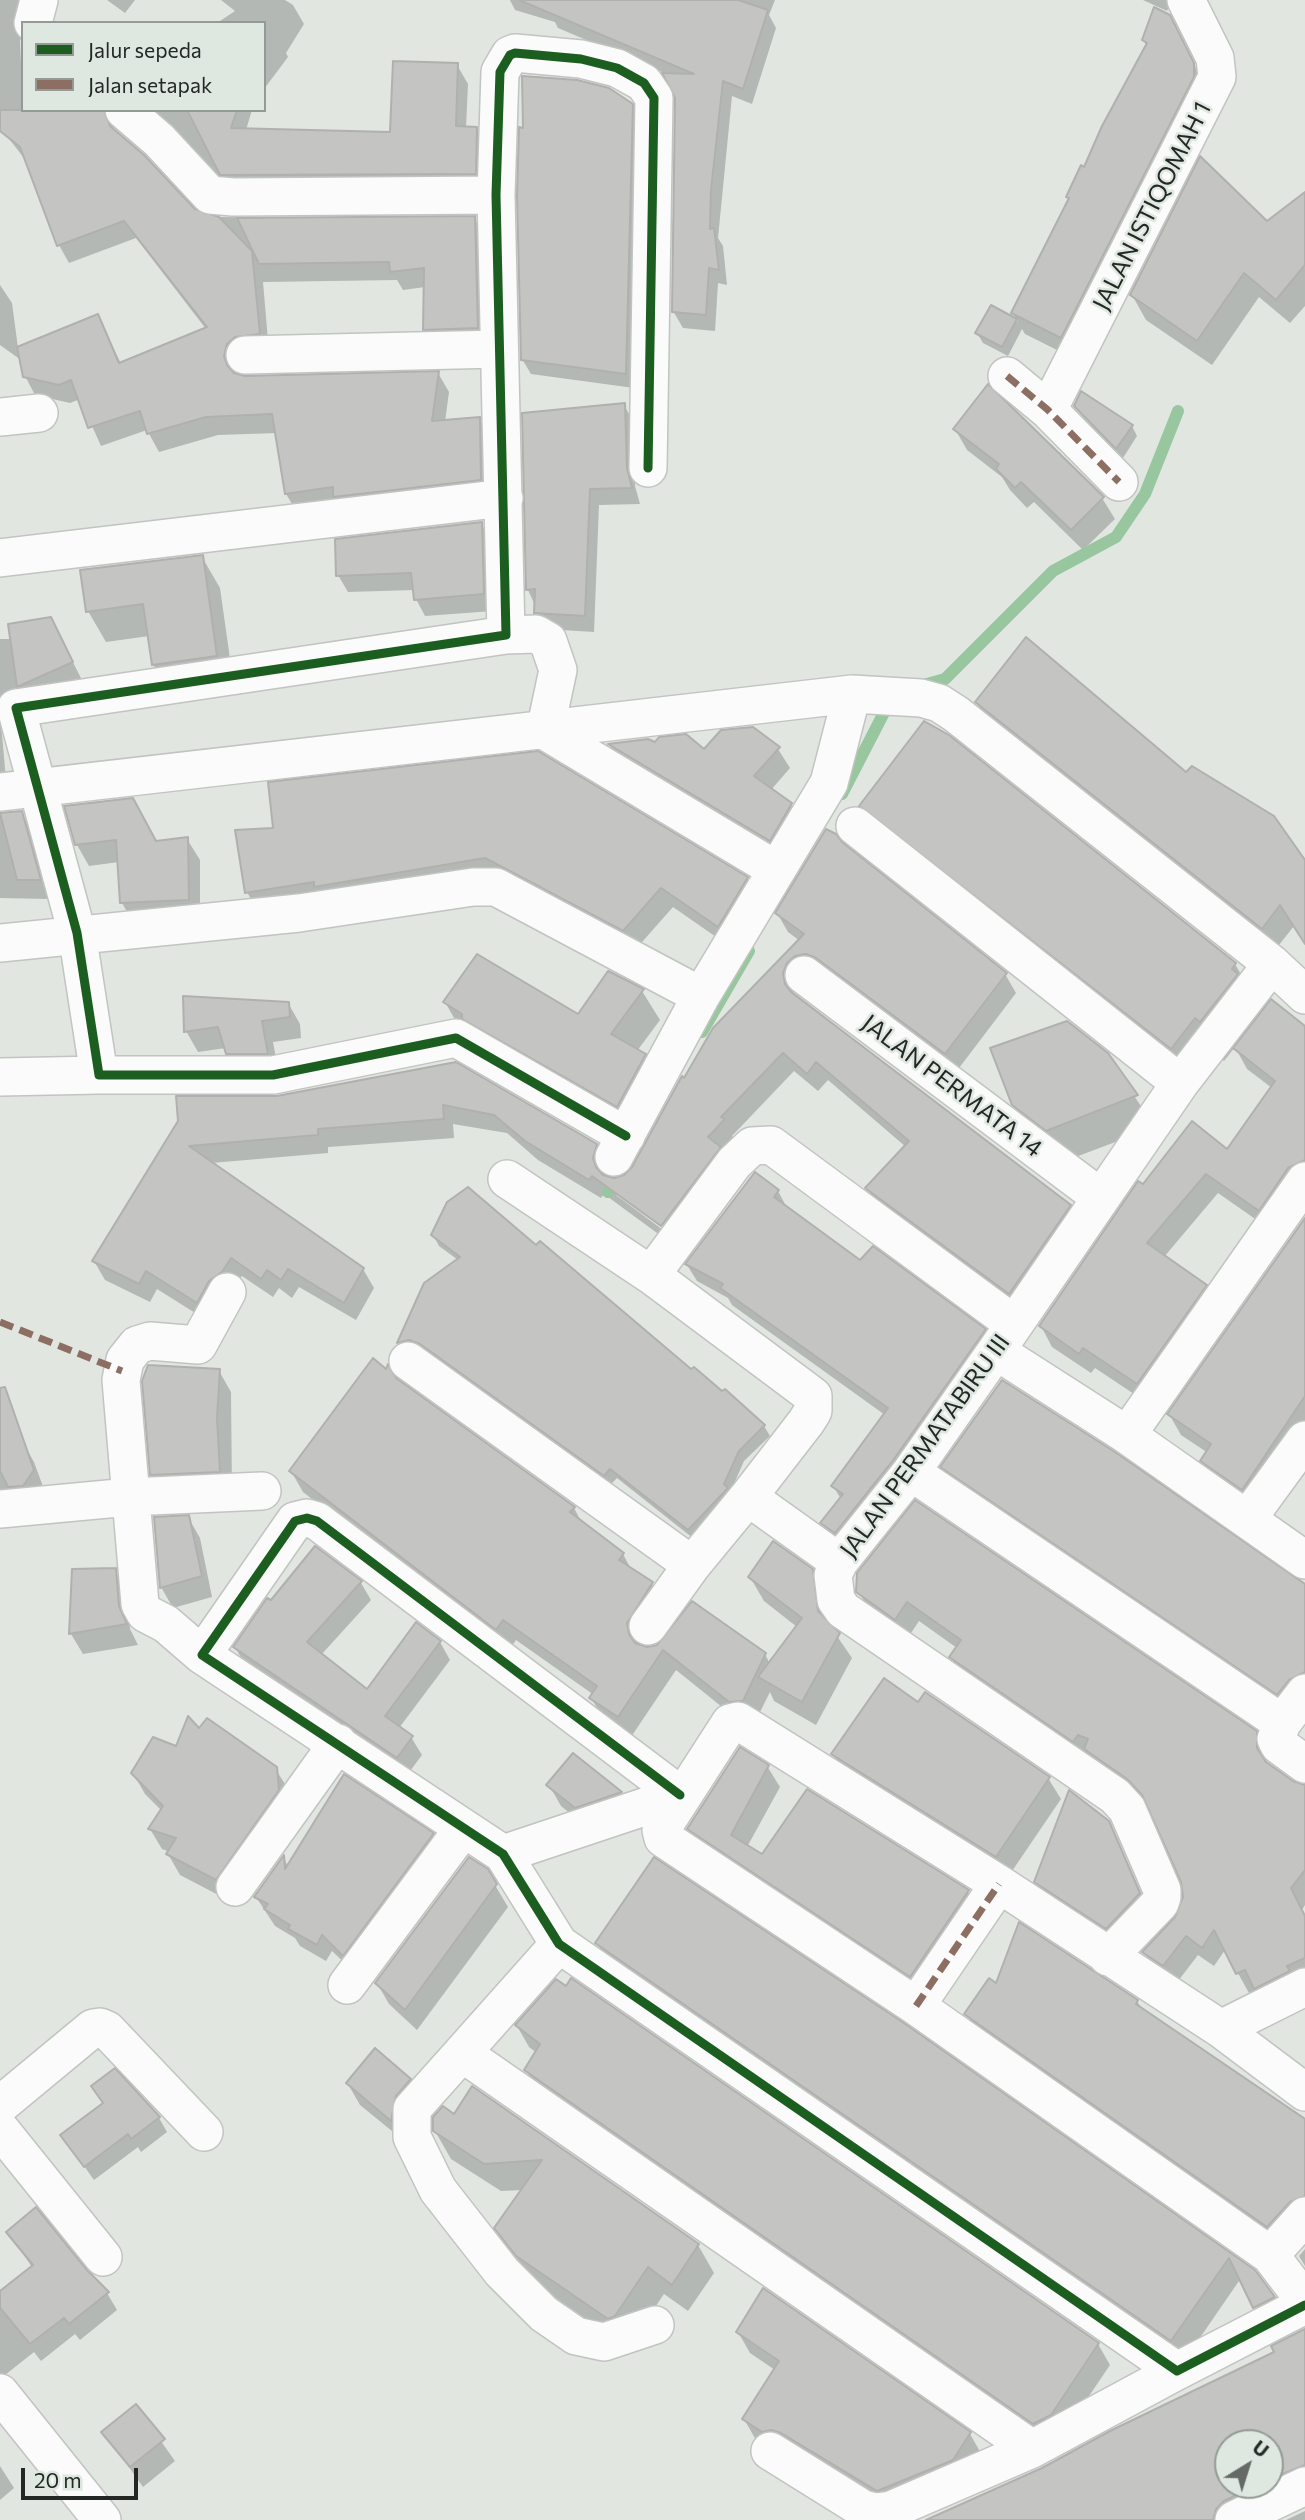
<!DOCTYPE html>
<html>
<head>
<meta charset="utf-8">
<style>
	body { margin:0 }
	#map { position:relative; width:1305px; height:2520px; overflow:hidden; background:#e1e6e1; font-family:Commissioner,sans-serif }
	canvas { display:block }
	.legend { position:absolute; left:21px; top:21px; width:245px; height:91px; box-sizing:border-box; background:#dfe8e0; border:2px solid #949b95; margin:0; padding:9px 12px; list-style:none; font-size:21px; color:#242825 }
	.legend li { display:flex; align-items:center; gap:14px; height:35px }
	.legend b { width:35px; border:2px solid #949b95 }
	.north { position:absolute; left:1214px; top:2429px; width:70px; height:70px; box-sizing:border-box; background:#dfe8e0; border:2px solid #949b95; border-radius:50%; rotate:38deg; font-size:19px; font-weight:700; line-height:28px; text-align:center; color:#242825 }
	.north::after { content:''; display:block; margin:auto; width:24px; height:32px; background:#666a67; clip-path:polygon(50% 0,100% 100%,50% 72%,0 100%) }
	.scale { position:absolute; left:21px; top:2468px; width:117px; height:32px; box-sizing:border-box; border:4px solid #242825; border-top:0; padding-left:9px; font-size:21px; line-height:24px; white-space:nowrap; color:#242825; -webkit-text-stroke:5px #dfe8e0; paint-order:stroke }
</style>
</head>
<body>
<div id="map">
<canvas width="1305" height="2520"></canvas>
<ul class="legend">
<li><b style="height:9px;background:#1b5e20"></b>Jalur sepeda</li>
<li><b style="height:9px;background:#8d6e63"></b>Jalan setapak</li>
</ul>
<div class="north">U</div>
<div class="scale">20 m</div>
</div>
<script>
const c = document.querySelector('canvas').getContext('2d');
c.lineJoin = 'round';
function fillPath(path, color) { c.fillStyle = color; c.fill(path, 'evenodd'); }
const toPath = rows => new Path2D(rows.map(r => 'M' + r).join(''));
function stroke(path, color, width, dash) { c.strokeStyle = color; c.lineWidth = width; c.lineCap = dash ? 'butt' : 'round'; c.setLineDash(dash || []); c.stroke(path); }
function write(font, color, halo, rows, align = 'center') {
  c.font = font + ' Commissioner,sans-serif'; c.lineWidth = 5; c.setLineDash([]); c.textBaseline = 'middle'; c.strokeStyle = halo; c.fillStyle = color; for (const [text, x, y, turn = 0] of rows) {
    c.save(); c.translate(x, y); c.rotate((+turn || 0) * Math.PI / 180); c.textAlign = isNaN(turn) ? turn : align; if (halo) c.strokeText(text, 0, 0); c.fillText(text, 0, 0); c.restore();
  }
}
const shadow = toPath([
	[0,0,35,0,20,41,23,110,125,110,118,116,113,131,194,211,207,217,474,218,485,236,488,347,435,348,424,329,425,287,403,290,397,280,263,282,269,352,236,365,234,375,245,378,438,373,449,392,445,422,479,418,490,437,491,498,297,512,286,494,277,433,218,435,159,452,147,430,101,446,80,399,70,403,35,395,25,376,21,360,0,345,0,285,12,303,18,348,98,316,121,364,206,329,136,238,69,263,59,245,27,162,0,127],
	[107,0,135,0,125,13],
	[221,0,285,0,293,5,304,24,286,53,288,57,264,89,264,23,217,23,235,11],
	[510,0,775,0,769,15,776,28,752,104,732,96,718,238,723,246,727,285,718,283,715,331,683,328,673,311,677,98,664,73,558,28,555,22,515,10],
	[1143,0,1172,0,1167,11],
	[1181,38,1205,86,1073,358,1025,334,1022,329,1008,356,983,343,977,333,991,307,1018,322,1013,313,1070,201,1068,197,1147,46,1143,40],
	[457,65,468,84,466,128,476,128,487,147,485,192,232,193,146,110,252,110,246,130,392,134],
	[632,105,640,121,634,388,531,374,522,359],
	[1305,193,1305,306,1290,323,1259,297,1212,365,1146,320,1132,295,1267,223],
	[624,405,633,421,635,486,640,504,599,505,594,632,546,629,528,590],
	[1076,406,1132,426,1137,436,1123,458,1082,416],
	[955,429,1102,498,1115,519,1083,550,1034,502,1027,508,1010,490,1002,477,967,450],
	[481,524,491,540,493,611,425,616,416,599,415,590,348,592,338,575],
	[202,557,220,588,234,687,171,695,153,664,149,636,106,642,88,611],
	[0,639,61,639,83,682,14,711,1,723,7,791,0,793],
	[977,702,1186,774,1305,863,1305,944,1294,926,1275,950,990,725],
	[655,744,704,751,778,749,790,768,771,790,791,805,803,824,781,860,621,764,610,745],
	[861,806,1235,964,1258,1004,1256,1007,1261,1016,1305,1028,1305,1185,1271,1230,1218,1193,1164,1257,1206,1286,1217,1306,1149,1404,1095,1368,1091,1373,1052,1347,1041,1326,1143,1186,1227,1151,1272,1088,1247,1069,1235,1047,1224,1061,1218,1057,1195,1088,885,846],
	[66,807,156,843,187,839,200,860,200,920,134,924,122,903,119,862,89,866,77,845],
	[21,812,32,832,50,899,0,898,0,813],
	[237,831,747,878,758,898,729,946,673,907,635,950,497,877,258,912,247,892],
	[841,844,1005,974,1016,993,956,1072,798,981,793,992,1070,1206,1081,1225,1021,1312,878,1207,867,1188,906,1147,828,1080,818,1091,794,1071,732,1136,735,1139,672,1244,604,1194,601,1198,538,1160,507,1133,453,1124,454,1138,328,1147,328,1153,211,1163,363,1269,374,1288,356,1320,299,1287,292,1298,279,1288,273,1297,242,1276,208,1321,157,1289,150,1302,105,1280,94,1261,180,1122,277,1097,456,1064,596,1145,607,1164,604,1177,614,1180,625,1177,634,1168,685,1080,800,941,788,932,777,913],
	[616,1195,622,1195,669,1230,667,1233],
	[642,991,660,1020,637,1051,644,1056,661,1086,635,1135,462,1032,445,1002,578,1016],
	[288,1003,300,1024,301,1038,273,1042,279,1075,240,1075,226,1048,198,1052,186,1031],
	[1106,1054,1155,1127,1065,1161,1032,1136,1013,1104],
	[778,1191,787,1208,861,1262,984,1330,994,1347,845,1549,832,1540,822,1523,841,1499,833,1486,885,1415,732,1305,728,1298,697,1281,687,1265],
	[1305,1221,1305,1434,1254,1510,1214,1481,1202,1461,1208,1453,1181,1435,1169,1414],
	[433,1235,691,1372,722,1394,725,1392,764,1426,770,1436,744,1461,730,1493,694,1539,617,1478,610,1485,405,1353,399,1343,426,1284,458,1260,439,1246],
	[219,1371,231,1392,232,1493,164,1496,152,1474],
	[395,1379,574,1508,583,1525,623,1554,632,1571,652,1584,665,1605,638,1646,646,1649,765,1654,770,1664,797,1627,764,1601,750,1577,812,1571,826,1595,830,1626,852,1658,816,1725,774,1701,770,1692,755,1722,742,1723,676,1670,631,1737,604,1719,591,1698,594,1695,516,1640,509,1650,303,1492,291,1471],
	[22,1441,34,1462,45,1492,0,1505,0,1443],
	[943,1467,1305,1589,1305,1697,1289,1714,954,1487],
	[916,1503,1255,1732,1267,1753,1266,1761,1292,1782,1305,1786,1305,1905,1302,1910,1305,1916,1305,1983,1268,2008,1257,1990,1249,1993,1225,1950,1214,1966,1198,1955,1175,1985,1155,1972,1144,1952,1177,1918,1184,1904,1185,1889,1151,1810,1098,1770,1089,1755,1085,1761,963,1677,951,1657,957,1648,919,1621,907,1639,872,1615,860,1594,856,1579],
	[188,1517,200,1538,212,1597,173,1608,161,1587],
	[316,1549,361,1583,371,1600,321,1655,367,1691,440,1642,450,1660,399,1728,411,1737,422,1755,407,1775,245,1665,235,1647],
	[115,1570,127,1591,130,1629,138,1645,83,1654,71,1634],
	[919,1704,1048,1778,1061,1799,1008,1877,845,1775,833,1754],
	[177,1748,275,1768,288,1789,228,1900,180,1875,168,1854,170,1852,162,1849,150,1829,162,1811,145,1794,133,1773],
	[573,1755,621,1793,632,1814,588,1828,561,1806,549,1785],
	[767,1766,780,1787,747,1847,762,1856,807,1791,968,1892,980,1913,923,1997,701,1850,689,1829],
	[1108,1822,1151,1914,1118,1948,1048,1902,1036,1882],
	[432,1835,442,1851,353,1971,332,1951,326,1961,300,1946,295,1938,275,1926,256,1897,284,1858,288,1867],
	[654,1859,1254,2272,1286,2318,1267,2328,1241,2278,1184,2361,609,1964,597,1943],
	[486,1870,508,1907,417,2030,389,2004,377,1983],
	[997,1985,1137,2001,1143,2011,1305,2120,1305,2220,1279,2246,978,2035,967,2014],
	[517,2026,1098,2344,1110,2365,1062,2436,1046,2445,538,2091,526,2070,537,2053,529,2047],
	[114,2071,159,2118,167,2132,141,2152,138,2147,94,2180,62,2135,104,2104,93,2087],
	[410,2080,422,2101,403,2140,360,2105,348,2084],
	[473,2088,698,2245,714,2273,688,2311,664,2294,630,2344,625,2346,534,2283,496,2228,523,2190,501,2191,451,2159,435,2131,454,2117],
	[8,2232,85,2271,107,2293,117,2310,80,2340,75,2334,41,2361,34,2352,0,2379,0,2293,32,2267],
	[1305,2249,1305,2266,1299,2256],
	[1305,2331,1305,2488,1243,2520,938,2520,1276,2353],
	[1228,2443,1270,2443,1270,2485,1228,2485],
	[738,2332,970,2434,982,2455,885,2510,756,2440,744,2419,775,2370,750,2353],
	[136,2406,175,2461,143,2487,104,2432],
	[0,2466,14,2488,0,2500],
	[1305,2511,1305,2520,1286,2520]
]);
const stream = toPath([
	[920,686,945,679,1053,571,1116,537,1145,494,1178,411],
	[842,794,890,701],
	[702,1032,749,951],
	[608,1192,627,1160]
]);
const building = toPath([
	[519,0,738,0,768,10,743,89,723,81,711,190,710,229,714,228,719,270,709,268,706,315,672,312,675,98,662,73,694,74,519,0],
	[1154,7,1170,15,1194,63,1194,77,1061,338,1011,313,1069,198,1066,197,1081,165,1084,167,1102,126,1147,43,1142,40,1154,7],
	[393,61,458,63,456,126,477,127,476,174,220,175,187,110,237,110,231,128,390,132,393,61],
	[522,76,577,80,609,88,633,104,626,374,521,360,517,195,519,127,523,128,522,76],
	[0,110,104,110,110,126,144,155,195,209,219,217,252,251,260,334,235,337,227,344,224,356,227,365,234,373,245,376,439,371,432,421,480,417,481,480,333,497,333,487,285,494,272,414,206,417,147,434,140,411,88,428,71,380,59,385,23,377,17,347,98,314,119,363,207,327,124,221,57,246,20,147,0,131,0,110],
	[1200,156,1267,221,1305,192,1305,265,1276,300,1244,273,1197,341,1130,295,1200,156],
	[475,216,478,328,423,330,424,268,390,272,389,262,259,264,237,218,475,216],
	[991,305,1017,319,1002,347,975,333,991,305],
	[988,384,1104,497,1071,530,1021,482,1015,488,996,469,999,464,953,429,988,384],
	[1081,391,1133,425,1116,449,1074,406,1081,391],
	[625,403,627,468,632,488,590,489,585,616,534,613,535,589,526,590,522,413,625,403],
	[482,522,484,594,414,600,411,573,336,576,335,539,482,522],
	[203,555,217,656,152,665,143,604,86,612,80,570,203,555],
	[51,617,73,662,17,687,8,624,51,617],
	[1026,637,1186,772,1192,766,1274,816,1305,860,1305,944,1280,905,1262,929,975,702,1026,637],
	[924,721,949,735,1236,963,1232,969,1238,974,1200,1022,1195,1018,1171,1049,859,806,924,721],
	[753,727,780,747,754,776,792,803,770,841,608,744,648,739,655,742,659,737,686,734,704,749,721,730,753,727],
	[538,751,748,877,718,927,661,888,623,931,485,858,314,887,314,882,245,893,235,830,273,828,268,782,538,751],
	[133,798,156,841,188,837,189,900,120,903,116,840,75,845,64,806,133,798],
	[22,811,41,880,17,880,0,813,22,811],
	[826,829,836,834,842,842,1007,973,945,1054,816,958,806,954,795,956,787,963,783,973,785,984,791,992,1071,1205,1009,1294,865,1188,909,1141,816,1062,807,1074,783,1053,721,1117,725,1119,708,1137,721,1147,661,1226,592,1176,589,1180,525,1141,494,1115,443,1105,444,1119,318,1129,318,1135,189,1146,364,1268,344,1303,288,1269,281,1280,267,1270,261,1279,231,1258,222,1272,209,1281,197,1303,146,1271,139,1284,92,1261,178,1121,176,1096,277,1096,456,1062,597,1144,593,1158,596,1167,603,1175,614,1178,624,1175,632,1167,682,1076,684,1078,713,1028,804,934,775,913,826,829],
	[477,954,578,1014,608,971,644,989,611,1034,646,1054,617,1107,462,1019,462,1014,443,1002,477,954],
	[183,996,289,1002,290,1017,262,1021,268,1054,226,1054,218,1027,184,1032,183,996],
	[1271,999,1305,1026,1305,1160,1288,1168,1259,1211,1206,1174,1147,1243,1207,1285,1137,1384,1083,1348,1079,1354,1039,1326,1138,1181,1143,1184,1192,1121,1227,1149,1275,1081,1233,1048,1271,999],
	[1067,1021,1108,1053,1138,1095,1046,1131,1012,1105,990,1048,1067,1021],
	[755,1172,779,1190,774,1197,860,1260,873,1246,986,1329,894,1459,835,1533,820,1523,843,1494,831,1486,888,1408,720,1288,723,1284,685,1264,755,1172],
	[468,1187,536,1245,540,1241,691,1369,694,1367,722,1391,725,1389,765,1425,739,1451,724,1484,728,1488,688,1530,610,1469,604,1476,420,1344,409,1340,397,1343,424,1283,460,1257,431,1235,447,1202,468,1187],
	[1305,1218,1305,1396,1242,1490,1200,1461,1211,1444,1167,1414,1305,1218],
	[373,1358,386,1369,388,1364,396,1378,575,1507,570,1512,624,1553,619,1560,653,1582,627,1623,629,1634,635,1643,647,1647,657,1645,692,1601,766,1653,743,1701,729,1702,663,1650,618,1717,589,1698,597,1686,503,1620,496,1630,289,1471,373,1358],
	[148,1365,220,1369,217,1418,220,1472,150,1475,142,1381,148,1365],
	[1002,1380,1115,1452,1305,1584,1305,1672,1289,1680,1277,1695,940,1467,1002,1380],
	[5,1387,34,1470,23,1486,8,1487,0,1471,0,1388,5,1387],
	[915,1500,1257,1731,1257,1748,1266,1762,1293,1781,1305,1785,1305,1870,1291,1888,1305,1916,1305,1958,1287,1966,1290,1971,1254,1989,1245,1970,1236,1974,1214,1930,1202,1948,1186,1936,1163,1966,1142,1952,1175,1917,1183,1897,1181,1882,1142,1795,1127,1779,1084,1749,1088,1739,1078,1735,1073,1742,949,1657,961,1640,907,1602,895,1620,856,1592,857,1573,915,1500],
	[189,1515,202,1576,160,1588,154,1517,189,1515],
	[773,1541,813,1569,818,1611,840,1633,802,1702,758,1677,802,1618,748,1577,773,1541],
	[315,1546,362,1581,307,1642,367,1689,416,1622,441,1641,385,1716,413,1736,397,1758,233,1647,267,1598,271,1600,315,1546],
	[116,1568,119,1606,127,1624,69,1634,72,1569,116,1568],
	[884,1678,918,1702,925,1692,1050,1777,996,1857,831,1754,884,1678],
	[188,1716,199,1728,207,1718,277,1767,279,1790,216,1880,166,1854,176,1838,148,1829,163,1806,131,1773,153,1737,176,1746,188,1716],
	[740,1747,769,1765,731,1835,762,1854,807,1789,969,1890,910,1977,687,1829,740,1747],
	[573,1753,622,1792,575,1808,546,1785,573,1753],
	[344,1774,434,1833,343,1956,322,1935,317,1945,288,1929,290,1925,264,1909,268,1904,254,1897,284,1855,285,1869,344,1774],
	[1069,1790,1109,1821,1140,1893,1106,1929,1034,1882,1069,1790],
	[469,1857,488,1869,497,1884,405,2010,375,1983,469,1857],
	[654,1857,904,2023,1255,2270,1275,2297,1253,2308,1229,2258,1171,2341,595,1943,654,1857],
	[1019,1922,1138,2000,1136,2004,1305,2119,1305,2196,1290,2202,1267,2227,964,2014,989,1978,996,1983,1019,1922],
	[571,1978,1099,2343,1051,2415,1033,2424,524,2070,540,2044,515,2025,556,1979,566,1986,571,1978],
	[375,2048,411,2079,396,2096,391,2121,346,2083,375,2048],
	[115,2068,160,2117,131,2139,128,2134,84,2167,60,2135,103,2103,91,2086,115,2068],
	[472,2086,699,2244,672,2285,648,2267,615,2316,608,2319,516,2256,494,2228,542,2160,484,2164,433,2131,433,2117,443,2106,454,2114,472,2086],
	[36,2207,87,2270,109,2292,69,2324,64,2318,30,2344,0,2308,0,2291,33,2265,6,2232,36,2207],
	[763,2288,971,2432,953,2460,877,2491,781,2433,771,2430,762,2432,742,2419,779,2361,736,2332,763,2288],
	[1305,2329,1305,2465,1270,2479,1270,2443,1228,2443,1228,2485,1258,2485,1224,2501,1216,2509,1213,2520,926,2520,1042,2468,1110,2431,1274,2352,1271,2346,1305,2329],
	[136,2404,165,2439,130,2467,101,2432,136,2404]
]);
const minor = toPath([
	[33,23,39,0],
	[124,110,159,140,210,195,233,197,496,195],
	[245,355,499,349],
	[1007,376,1048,410,1119,482],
	[1048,410,1217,77,1215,58,1186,0],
	[0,417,39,413],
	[0,558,504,498],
	[506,635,536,634,548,641,558,670,545,731,775,869],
	[0,792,852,694,921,698,939,703,956,714,1272,964,1305,995],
	[855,826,1180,1083],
	[0,943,299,913,473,887,496,887,701,996],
	[804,975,1100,1197],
	[0,1077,99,1075],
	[626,1136,456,1038,273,1075,99,1075,77,933,16,708,506,635,496,195,500,72,510,55,515,53,581,59,617,68,644,83,654,98,648,468],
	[614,1157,701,996,829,783,852,694],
	[507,1179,651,1275,734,1163,752,1146,771,1145,1014,1324],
	[1305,1181,1127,1435,1305,1560],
	[651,1275,813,1396,813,1411,806,1422,748,1497],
	[996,1351,1127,1435],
	[408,1361,692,1565,748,1497,839,1562],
	[911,1472,1282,1723,1305,1693],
	[0,1509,129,1497,262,1491],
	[1248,1518,1305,1440],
	[648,1626,692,1565],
	[202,1655,166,1624,145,1613,140,1604,121,1380,125,1360,137,1345,150,1341,198,1345,227,1292],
	[1282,1723,1276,1739,1279,1745,1305,1764],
	[680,1795,317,1521,307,1518,295,1521,202,1655,503,1854,559,1944,1177,2371,1305,2305],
	[503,1854,680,1795],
	[235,1887,338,1743],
	[1108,1957,1160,1903,1162,1897,1162,1890,1127,1809,1115,1796,843,1610,836,1600,833,1575,839,1562,911,1472,996,1351,1180,1083,1272,964],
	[347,1985,463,1829],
	[916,2006,999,1884],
	[1221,2029,1305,1987],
	[462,2053,559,1944],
	[1305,2092,1221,2029,999,1884,738,1721,730,1723,661,1830,663,1838,916,2006,1270,2255,1305,2216],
	[0,2105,93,2028,100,2027,107,2030,204,2132],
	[0,2129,103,2257],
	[1270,2255,1305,2301],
	[655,2325,604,2342,576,2336,544,2314,502,2272,438,2190,412,2137,412,2109,462,2053,1032,2449,1177,2371],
	[0,2393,102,2520],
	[770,2451,863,2509,876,2512,891,2510,1032,2449],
	[1234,2520,1305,2486]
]);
const quiet = toPath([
	[1007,376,1048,410,1119,482],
	[0,1322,122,1371],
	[916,2006,999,1884]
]);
const cycleway = toPath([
	[626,1136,456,1038,273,1075,99,1075,77,933,16,708,506,635,496,195,500,72,510,55,515,53,581,59,617,68,644,83,654,98,648,468],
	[680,1795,317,1521,307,1518,295,1521,202,1655,503,1854,559,1944,1177,2371,1305,2305]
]);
const streetNames = [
	["JALAN ISTIQOMAH 1",1152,206,-63],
	["JALAN PERMATA 14",952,1086,37],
	["JALAN PERMATABIRU III",925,1446,-54]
];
fillPath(shadow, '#0003');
stroke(stream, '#97c69f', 12);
fillPath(building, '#c4c4c2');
stroke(building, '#b0b0ae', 2);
stroke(minor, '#c1c4c1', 40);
stroke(minor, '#fafbfa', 37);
stroke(quiet, '#8d6e63', 7, [14, 7]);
stroke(cycleway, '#1b5e20', 9);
write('24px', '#242825', '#dfe8e0', streetNames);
</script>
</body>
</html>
